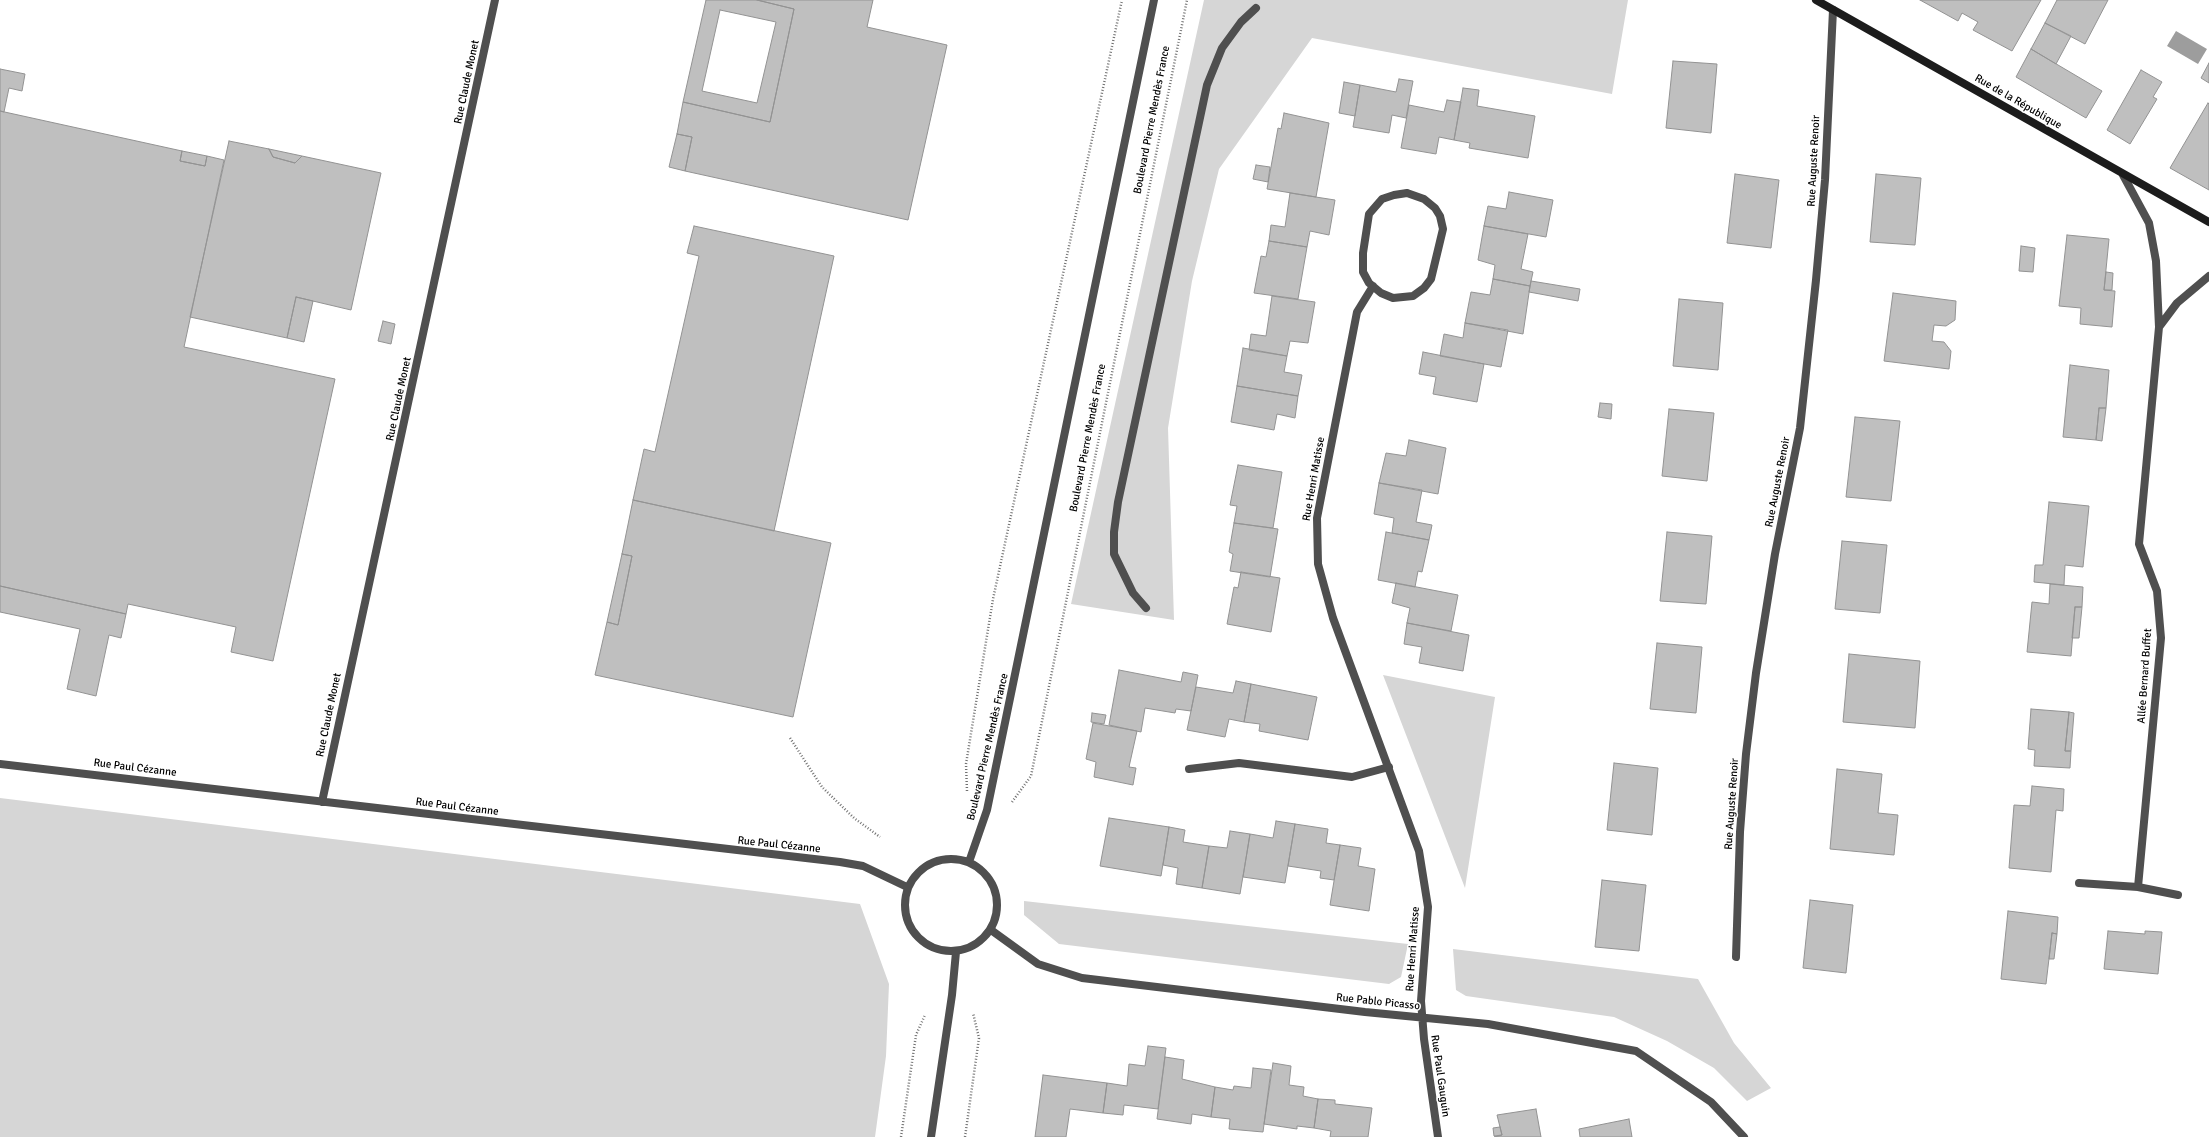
<!DOCTYPE html>
<html>
<head>
<meta charset="utf-8">
<style>
	body { margin:0 }
	canvas { display:block; background:#fff }
</style>
</head>
<body>
<canvas width="2209" height="1137"></canvas>
<script>
const c = document.querySelector('canvas').getContext('2d');
c.lineJoin = 'round';
function fillPath(path, color) { c.fillStyle = color; c.fill(path, 'evenodd'); }
const toPath = rows => new Path2D(rows.map(r => 'M' + r).join(''));
function stroke(path, color, width, dash) { c.strokeStyle = color; c.lineWidth = width; c.lineCap = dash ? 'butt' : 'round'; c.setLineDash(dash || []); c.stroke(path); }
function write(font, color, halo, rows, align = 'center') {
  c.font = font + ' Signika,sans-serif'; c.lineWidth = 3; c.setLineDash([]); c.textBaseline = 'middle'; c.strokeStyle = halo; c.fillStyle = color; for (const [text, x, y, turn = 0] of rows) {
    c.save(); c.translate(x, y); c.rotate((+turn || 0) * Math.PI / 180); c.textAlign = isNaN(turn) ? turn : align; if (halo) c.strokeText(text, 0, 0); c.fillText(text, 0, 0); c.restore();
  }
}
const green = toPath([
	[1204,0,1628,0,1612,94,1312,38,1219,169,1192,281,1168,428,1174,620,1071,604],
	[1383,675,1495,697,1465,888],
	[0,798,860,904,889,984,886,1056,875,1137,0,1137],
	[1024,901,1408,944,1401,977,1389,984,1059,944,1024,915],
	[1453,949,1698,979,1734,1043,1771,1088,1747,1101,1714,1068,1667,1041,1614,1017,1466,996,1456,990]
]);
const water = toPath([
	[2176,31,2207,49,2198,64,2167,46]
]);
const building = toPath([
	[706,0,757,0,794,9,770,122,683,102,706,0],
	[720,10,776,22,757,103,702,91,720,10],
	[757,0,873,0,867,27,947,45,908,220,685,171,692,137,677,134,683,102,770,122,794,9,757,0],
	[1920,0,2041,0,2012,51,1973,30,1978,22,1962,13,1958,21,1920,0],
	[2057,0,2108,0,2085,44,2045,23,2057,0],
	[2045,23,2071,36,2056,64,2031,49,2045,23],
	[2031,49,2102,91,2086,118,2016,77,2031,49],
	[1673,61,1717,64,1711,133,1666,128,1673,61],
	[2209,63,2209,83,2201,78,2209,63],
	[0,69,25,74,22,91,9,88,4,112,0,111,0,69],
	[2141,70,2162,82,2153,97,2157,99,2130,144,2107,130,2141,70],
	[1399,79,1413,81,1406,118,1392,115,1389,133,1353,127,1360,85,1396,92,1399,79],
	[1344,82,1360,85,1355,116,1339,113,1344,82],
	[1463,88,1479,90,1477,106,1535,116,1528,158,1469,148,1470,143,1454,140,1463,88],
	[1447,100,1461,102,1454,140,1439,137,1436,154,1401,148,1409,105,1444,112,1447,100],
	[2208,103,2209,104,2209,190,2170,168,2208,103],
	[0,111,182,151,180,161,205,166,207,156,224,160,184,347,335,379,273,661,231,652,236,627,128,604,126,614,0,586,0,111],
	[1284,113,1329,123,1316,197,1267,189,1278,128,1281,129,1284,113],
	[677,134,692,137,685,171,669,167,677,134],
	[229,141,269,149,273,157,295,163,302,156,381,173,351,310,296,297,287,338,190,317,229,141],
	[269,149,302,156,295,163,273,157,269,149],
	[182,151,207,156,205,166,180,161,182,151],
	[1256,165,1270,167,1268,182,1253,179,1256,165],
	[1735,174,1779,180,1771,248,1727,243,1735,174],
	[1876,174,1921,178,1915,245,1870,242,1876,174],
	[1509,192,1553,200,1546,237,1484,226,1488,206,1506,209,1509,192],
	[1290,193,1335,200,1329,235,1310,231,1307,247,1269,241,1271,225,1285,227,1290,193],
	[694,226,834,256,774,531,633,500,644,449,655,452,699,256,687,253,694,226],
	[1484,226,1528,234,1521,269,1533,272,1530,286,1493,279,1495,265,1478,260,1484,226],
	[2067,235,2109,239,2104,290,2115,291,2112,327,2080,324,2081,308,2059,306,2067,235],
	[1269,241,1307,247,1298,299,1254,293,1261,256,1266,257,1269,241],
	[2021,246,2035,248,2033,272,2019,271,2021,246],
	[2106,272,2113,273,2112,290,2104,290,2106,272],
	[1493,279,1530,286,1523,334,1465,323,1471,292,1490,295,1493,279],
	[1531,281,1580,289,1578,301,1529,292,1531,281],
	[1893,293,1956,301,1955,320,1946,326,1934,325,1932,341,1944,342,1951,351,1949,369,1884,361,1893,293],
	[1272,296,1315,302,1308,343,1290,341,1287,356,1249,350,1251,334,1266,336,1272,296],
	[296,297,313,301,304,342,287,338,296,297],
	[1679,299,1723,303,1718,370,1673,366,1679,299],
	[383,321,395,324,391,344,378,341,383,321],
	[1465,323,1508,330,1501,367,1440,356,1444,334,1463,338,1465,323],
	[1243,348,1287,356,1284,372,1302,375,1298,396,1237,386,1243,348],
	[1423,352,1484,364,1477,402,1433,394,1436,377,1419,374,1423,352],
	[2070,365,2109,370,2106,408,2099,408,2096,440,2063,437,2070,365],
	[1237,386,1298,396,1295,418,1277,414,1274,430,1231,422,1237,386],
	[1600,403,1612,404,1611,419,1598,417,1600,403],
	[2099,408,2106,408,2102,441,2096,440,2099,408],
	[1669,409,1714,413,1707,481,1662,476,1669,409],
	[1855,417,1900,421,1891,501,1846,497,1855,417],
	[1409,440,1446,448,1438,494,1379,483,1386,453,1406,456,1409,440],
	[1238,465,1282,472,1273,528,1234,523,1237,506,1230,505,1238,465],
	[1379,483,1422,490,1416,522,1432,525,1429,540,1392,533,1394,518,1374,514,1379,483],
	[633,500,831,543,793,717,595,675,607,622,618,625,632,556,622,554,633,500],
	[2049,502,2089,506,2083,567,2065,565,2064,585,2034,582,2035,565,2043,565,2049,502],
	[1234,523,1278,529,1270,577,1230,571,1233,554,1229,552,1234,523],
	[1386,532,1429,540,1422,572,1418,571,1415,587,1378,580,1386,532],
	[1667,532,1712,536,1706,604,1660,601,1667,532],
	[1842,541,1887,545,1880,613,1835,609,1842,541],
	[622,554,632,556,618,625,607,622,622,554],
	[1241,572,1280,578,1271,632,1227,624,1234,587,1238,588,1241,572],
	[1396,583,1458,595,1451,631,1407,623,1410,608,1392,603,1396,583],
	[2050,584,2083,587,2082,607,2075,607,2071,656,2027,652,2032,602,2049,604,2050,584],
	[0,586,126,614,121,638,109,635,96,696,67,689,80,629,0,612,0,586],
	[2075,607,2082,607,2079,638,2072,638,2075,607],
	[1407,623,1469,635,1463,671,1419,663,1422,647,1404,644,1407,623],
	[1657,643,1702,647,1696,713,1650,709,1657,643],
	[1849,654,1920,661,1915,728,1843,722,1849,654],
	[1119,670,1181,682,1183,672,1198,675,1191,711,1176,709,1175,713,1145,708,1141,732,1109,725,1119,670],
	[1236,681,1251,684,1244,722,1229,719,1225,737,1187,730,1196,687,1233,693,1236,681],
	[1251,684,1317,697,1308,740,1259,731,1260,724,1244,722,1251,684],
	[2031,709,2069,712,2065,751,2071,751,2070,768,2034,766,2035,750,2028,749,2031,709],
	[2069,712,2074,713,2071,751,2065,751,2069,712],
	[1092,713,1106,715,1104,724,1091,722,1092,713],
	[1093,723,1137,731,1129,767,1136,768,1133,785,1094,777,1096,762,1086,759,1093,723],
	[1614,763,1658,768,1652,835,1607,830,1614,763],
	[1837,769,1882,774,1878,813,1898,815,1894,855,1830,849,1837,769],
	[2032,786,2064,789,2063,811,2056,810,2051,872,2009,868,2014,805,2030,806,2032,786],
	[1109,818,1169,827,1161,876,1100,866,1109,818],
	[1276,821,1295,824,1285,883,1243,877,1250,834,1273,838,1276,821],
	[1295,824,1328,829,1326,843,1340,845,1334,880,1320,878,1321,871,1288,866,1295,824],
	[1169,827,1185,830,1183,842,1209,846,1202,888,1176,884,1178,868,1163,865,1169,827],
	[1230,831,1250,834,1240,894,1202,888,1209,846,1227,848,1230,831],
	[1340,845,1361,848,1358,866,1375,869,1369,911,1330,905,1340,845],
	[1602,880,1646,885,1639,951,1595,947,1602,880],
	[1810,900,1853,905,1846,973,1803,968,1810,900],
	[2008,911,2058,917,2057,934,2052,933,2046,984,2001,979,2008,911],
	[2108,931,2145,934,2145,931,2162,932,2158,974,2104,969,2108,931],
	[2052,933,2057,934,2054,959,2049,959,2052,933],
	[1148,1046,1166,1048,1158,1109,1124,1105,1123,1115,1103,1113,1107,1083,1127,1086,1129,1064,1145,1066,1148,1046],
	[1165,1057,1184,1060,1182,1079,1215,1087,1211,1117,1192,1114,1191,1124,1157,1119,1165,1057],
	[1273,1063,1291,1066,1289,1085,1304,1087,1303,1096,1318,1099,1314,1128,1297,1126,1297,1129,1264,1124,1273,1063],
	[1253,1068,1271,1070,1263,1132,1229,1129,1230,1119,1211,1117,1215,1087,1233,1090,1234,1086,1251,1088,1253,1068],
	[1043,1075,1107,1083,1103,1113,1070,1109,1066,1137,1035,1137,1043,1075],
	[1318,1099,1335,1100,1335,1104,1372,1108,1368,1137,1330,1137,1331,1131,1314,1128,1318,1099],
	[1536,1109,1541,1137,1494,1137,1502,1135,1497,1115,1536,1109],
	[1629,1119,1632,1137,1580,1137,1579,1129,1629,1119],
	[1500,1127,1502,1135,1494,1136,1493,1128,1500,1127]
]);
const path = toPath([
	[790,738,822,787,854,818,880,837],
	[967,791,966,764,993,599,1122,0],
	[1012,802,1031,776,1187,0],
	[901,1137,916,1035,925,1015],
	[965,1137,979,1038,973,1013]
]);
const pedestrian = toPath([
	[1146,608,1133,593,1114,554,1114,532,1118,502,1207,85,1222,48,1241,22,1256,8]
]);
const minor = toPath([
	[2123,175,2149,223,2156,261,2159,327,2177,303,2209,276],
	[1407,193,1424,199,1435,208,1440,216,1443,229,1431,279,1424,288,1413,296,1393,298,1381,293,1369,283,1363,272,1363,253,1369,214,1382,199,1394,195,1407,193],
	[1373,286,1357,312,1317,518,1318,564,1333,618,1419,851,1428,907,1421,1001,1424,1039,1438,1137],
	[0,764,840,862,863,866,907,887],
	[1189,769,1239,763,1352,777,1389,767],
	[322,802,495,0],
	[2079,883,2138,887,2178,895],
	[2138,887,2161,638,2157,591,2139,544,2159,327],
	[991,930,1038,964,1082,978,1365,1012,1488,1024,1636,1051,1711,1102,1744,1137],
	[1736,957,1740,832,1746,754,1756,673,1775,554,1800,428,1816,280,1825,180,1833,10]
]);
const tertiary = toPath([
	'905 905a46 46 0 1 1 92 0a46 46 0 1 1-92 0Z',
	[969,862,987,810,1154,0],
	[931,1137,952,995,956,952]
]);
const secondary = toPath([
	[1816,0,2209,222]
]);
const streetNames = [
	["Rue Claude Monet",467,82,-78],
	["Rue de la République",2018,102,30],
	["Boulevard Pierre Mendès France",1152,120,-79],
	["Rue Auguste Renoir",1814,161,-87],
	["Rue Claude Monet",399,399,-78],
	["Boulevard Pierre Mendès France",1088,438,-79],
	["Rue Henri Matisse",1314,479,-80],
	["Rue Auguste Renoir",1778,482,-79],
	["Allée Bernard Buffet",2145,676,-86],
	["Rue Claude Monet",329,715,-78],
	["Boulevard Pierre Mendès France",988,747,-77],
	["Rue Paul Cézanne",135,768,7],
	["Rue Auguste Renoir",1732,804,-86],
	["Rue Paul Cézanne",457,807,7],
	["Rue Paul Cézanne",779,845,6],
	["Rue Henri Matisse",1413,949,-86],
	["Rue Pablo Picasso",1378,1002,6],
	["Rue Paul Gauguin",1440,1076,82]
];
fillPath(green, '#d6d6d6');
fillPath(water, '#9d9d9d');
fillPath(building, '#bfbfbf');
stroke(building, '#939393', 1);
stroke(path, '#717171', 2.5, [1, 2]);
stroke(pedestrian, '#4f4f4f', 8);
stroke(minor, '#4f4f4f', 8);
stroke(tertiary, '#4f4f4f', 8);
stroke(secondary, '#1c1c1c', 8);
write('11px', '#000', '#fff', streetNames);
</script>
</body>
</html>
